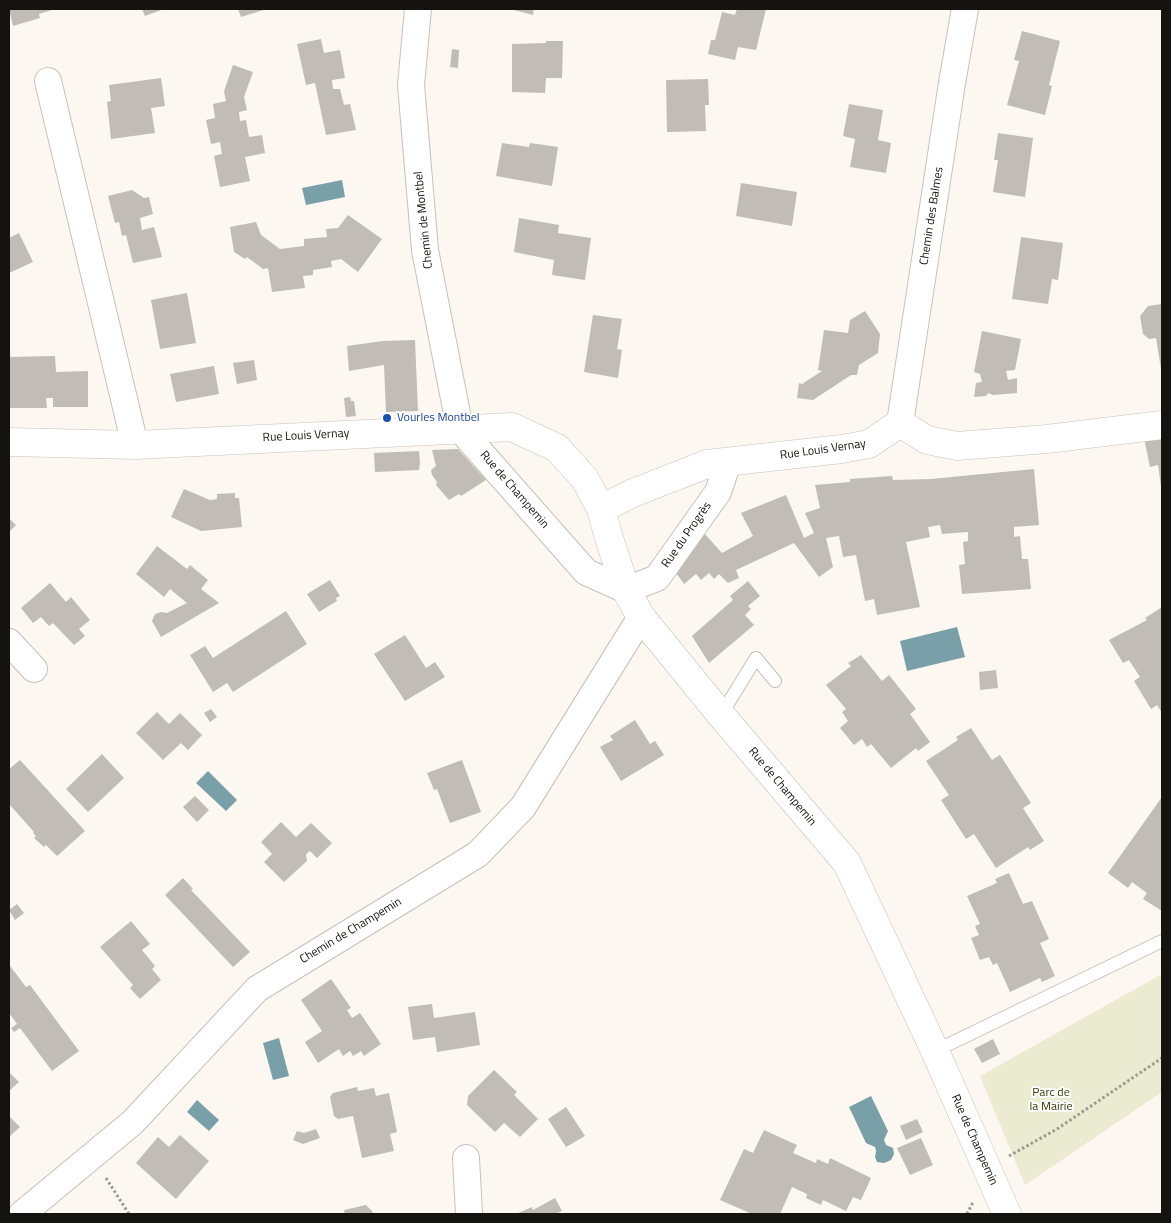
<!DOCTYPE html>
<html>
<head>
<meta charset="utf-8">
<style>
	body { margin:0 }
	#map { position:relative; width:1171px; height:1223px; overflow:hidden; background:#fcf7f0; font-family:"Titillium Web",sans-serif }
	canvas { display:block }
	.frame { position:absolute; inset:0; border:10px solid #141310; pointer-events:none }
</style>
</head>
<body>
<div id="map">
<canvas width="1171" height="1223"></canvas>
<div class="frame"></div>
</div>
<script>
const c = document.querySelector('canvas').getContext('2d');
c.lineJoin = 'round';
function fillPath(path, color) { c.fillStyle = color; c.fill(path, 'evenodd'); }
const toPath = rows => new Path2D(rows.map(r => 'M' + r).join(''));
function stroke(path, color, width, dash) { c.strokeStyle = color; c.lineWidth = width; c.lineCap = dash ? 'butt' : 'round'; c.setLineDash(dash || []); c.stroke(path); }
function write(font, color, halo, rows, align = 'center') {
  c.font = font + ' "Titillium Web",sans-serif'; c.lineWidth = 4; c.setLineDash([]); c.textBaseline = 'middle'; c.strokeStyle = halo; c.fillStyle = color; for (const [text, x, y, turn = 0] of rows) {
    c.save(); c.translate(x, y); c.rotate((+turn || 0) * Math.PI / 180); c.textAlign = isNaN(turn) ? turn : align; if (halo) c.strokeText(text, 0, 0); c.fillText(text, 0, 0); c.restore();
  }
}
const green = toPath([
	[1162,974,1162,1092,1025,1185,980,1076]
]);
const water = toPath([
	[342,180,345,197,306,205,302,188],
	[957,627,965,657,907,671,900,641],
	[208,771,237,800,226,811,196,783],
	[279,1038,289,1076,273,1080,263,1043],
	[871,1096,888,1131,884,1140,886,1145,893,1148,894,1154,891,1160,884,1163,877,1162,875,1157,876,1151,875,1147,866,1143,849,1107],
	[197,1100,219,1120,209,1131,187,1112]
]);
const building = toPath([
	[9,9,55,9,39,14,40,18,13,26],
	[142,9,164,9,145,16],
	[238,9,267,9,241,17],
	[510,9,534,9,533,15],
	[737,9,766,9,756,50,738,47,735,60,708,54,711,40,715,40,722,12,735,15],
	[1022,31,1060,41,1049,85,1052,86,1045,115,1007,105,1019,61,1014,60],
	[321,39,324,53,340,50,345,78,332,80,333,89,340,89,344,105,350,104,356,130,326,135,315,83,306,85,297,44],
	[546,41,563,41,562,78,546,78,545,93,512,92,512,44,546,43],
	[452,49,459,50,458,68,450,67],
	[233,65,253,72,244,97,247,110,239,112,240,121,246,120,249,137,262,135,265,153,245,157,250,181,220,187,214,156,222,154,220,142,211,144,206,120,215,118,213,104,226,101,224,91],
	[161,78,165,106,151,108,155,133,111,139,107,102,111,101,109,85],
	[708,79,709,105,705,105,706,131,667,132,666,80],
	[849,104,883,110,878,140,891,143,886,173,850,167,855,139,843,136],
	[998,133,1033,138,1025,197,993,192,998,160,994,160],
	[502,143,529,147,530,143,558,147,552,186,496,176],
	[741,183,797,192,792,226,736,216],
	[132,190,144,198,149,197,153,214,140,218,142,230,154,227,162,257,133,263,126,235,122,236,119,222,115,223,108,196],
	[348,215,382,239,358,272,341,259,331,261,332,267,313,270,313,275,303,276,305,288,272,292,268,268,263,269,247,257,245,259,234,252,230,227,256,222,261,235,280,249,304,246,304,239,327,237,326,229,338,228],
	[519,218,559,225,558,233,591,238,585,280,552,275,554,260,514,252],
	[19,233,33,262,9,273,9,238],
	[1021,237,1063,243,1058,280,1052,279,1048,304,1012,299],
	[187,293,196,343,160,349,151,300],
	[1162,304,1162,369,1161,369,1156,338,1149,339,1143,334,1140,316,1148,306],
	[865,311,880,334,878,353,859,365,857,375,851,375,813,400,797,398,799,383,802,384,822,371,818,370,824,330,848,333,850,320],
	[593,315,622,319,617,349,622,350,618,378,584,372],
	[982,331,1021,339,1015,370,1006,371,1008,380,1017,378,1017,393,993,395,988,393,986,396,974,397,976,383,982,382,980,374,974,372],
	[415,340,418,411,386,412,384,365,349,371,347,346,383,341],
	[55,356,56,372,88,371,88,407,53,407,53,398,46,398,47,408,10,408,9,357],
	[254,360,257,380,237,384,233,363],
	[214,366,219,394,176,402,170,374],
	[350,397,351,401,354,401,356,416,346,417,344,398],
	[1162,436,1162,486,1161,486,1158,465,1150,467,1144,438],
	[458,449,486,480,461,496,459,494,449,500,436,485,437,482,432,475,431,470,436,466,432,450],
	[419,451,420,463,419,470,375,472,374,453],
	[1034,469,1039,525,1014,527,1014,537,1020,536,1022,559,1028,559,1031,589,962,594,959,565,965,564,963,542,968,541,968,532,942,534,940,525,928,527,930,537,906,542,920,607,877,615,874,599,865,601,856,555,843,557,839,536,826,538,833,567,819,577,794,543,736,570,739,578,728,583,719,574,714,579,709,573,701,580,696,574,684,584,676,573,703,532,722,553,753,536,741,513,786,495,804,538,814,533,805,513,820,508,815,485,850,482,850,479,892,476,893,480,931,479],
	[184,489,210,500,217,499,217,494,235,493,235,498,239,498,242,527,201,531,171,517],
	[9,518,16,525,9,532],
	[157,546,187,569,190,565,208,580,201,589,219,603,161,637,152,621,155,614,161,612,167,613,187,603,170,589,164,597,136,574],
	[330,580,340,596,336,598,337,601,319,612,307,594],
	[748,581,760,596,748,606,751,609,745,615,754,625,709,663,692,636,733,600,730,596],
	[50,583,66,602,71,597,90,620,79,629,85,636,74,645,53,623,49,626,41,617,33,623,21,608],
	[1162,607,1162,713,1157,705,1151,709,1134,681,1140,677,1129,660,1123,663,1109,640,1147,620,1145,618],
	[286,611,307,644,233,692,227,683,213,692,190,655,205,646,213,658],
	[405,635,426,668,435,662,445,677,405,701,374,654],
	[861,655,882,681,889,675,916,709,910,714,930,742,918,751,916,748,891,768,871,744,867,747,862,739,854,745,840,728,848,721,842,712,846,709,826,685,851,666,848,663],
	[996,670,998,688,980,690,979,672],
	[211,709,217,717,210,722,204,713],
	[157,712,169,724,180,713,202,735,188,750,181,743,163,760,136,733],
	[635,720,650,744,655,741,664,755,621,781,600,747,613,740,610,736],
	[971,728,992,760,1000,755,1031,803,1023,808,1044,841,1030,850,1028,847,996,868,974,834,966,839,941,800,949,795,926,761,958,740,956,737],
	[102,754,124,778,88,812,66,789],
	[20,760,85,831,57,856,46,845,44,847,34,838,36,836,33,833,34,832,9,804,9,769],
	[462,760,481,812,450,823,437,789,434,790,427,773],
	[195,796,209,810,197,822,183,807],
	[1162,797,1162,911,1143,899,1147,893,1132,882,1128,888,1108,873],
	[281,822,296,837,311,823,332,843,317,858,310,851,306,854,307,861,284,882,264,862,272,854,261,842],
	[1009,873,1023,904,1032,901,1049,939,1040,943,1055,976,1042,982,1040,978,1010,992,997,963,993,965,989,957,980,960,971,938,979,935,975,926,980,924,967,896,997,883,995,879],
	[183,878,193,889,191,890,250,952,233,967,165,895],
	[17,904,24,913,15,920,9,910],
	[131,921,150,944,142,950,155,966,152,969,161,980,140,999,130,988,133,985,100,947],
	[10,966,26,987,30,985,79,1051,52,1071,20,1028,14,1032,11,1028,17,1024,9,1013,9,967],
	[331,979,351,1008,347,1010,352,1018,360,1013,381,1044,364,1056,361,1051,353,1056,350,1051,343,1056,339,1049,318,1063,305,1042,322,1031,301,1000],
	[432,1004,434,1018,475,1012,480,1045,437,1052,435,1037,413,1040,408,1007],
	[993,1039,1000,1054,982,1063,974,1049],
	[494,1070,517,1092,514,1095,538,1119,520,1137,504,1123,495,1132,467,1105,468,1096],
	[9,1072,19,1082,9,1091],
	[357,1087,358,1091,374,1088,376,1096,389,1093,397,1132,390,1134,394,1151,362,1158,353,1116,338,1119,334,1116,330,1097,333,1093],
	[566,1107,585,1136,566,1147,548,1119],
	[9,1116,20,1127,9,1137],
	[917,1119,923,1132,906,1140,900,1126],
	[316,1129,320,1138,303,1144,293,1140,297,1131,304,1133],
	[764,1130,797,1145,793,1153,816,1163,817,1159,828,1164,830,1158,871,1178,861,1200,853,1197,846,1211,823,1200,821,1205,806,1198,807,1194,792,1187,780,1214,752,1214,720,1200,744,1149,753,1153],
	[180,1135,209,1161,176,1199,136,1163,158,1137,169,1147],
	[921,1138,933,1165,910,1175,897,1148],
	[555,1198,562,1211,557,1213,558,1214,516,1214,532,1207,533,1210],
	[366,1205,372,1211,373,1214,345,1214,344,1210]
]);
const path = toPath([
	[1009,1156,1057,1129,1162,1058],
	[106,1178,129,1214],
	[967,1214,973,1202]
]);
const service = toPath([
	[721,715,756,658,775,681],
	[935,1051,1162,941]
]);
const minor = toPath([
	[418,9,411,85,425,250,460,429,586,572,626,590,657,578,718,492,728,462],
	[48,81,135,445],
	[900,423,952,83,965,9],
	[9,642,34,669],
	[466,1158,469,1214],
	[22,1214,133,1122,257,989,478,854,523,807,641,617]
]);
const tertiary = toPath([
	[9,442,135,445,512,427,557,448,585,479,601,509,609,538,626,590,641,617,721,715,847,863,935,1051,1007,1214],
	[601,509,633,493,707,464,842,449,869,444,900,423,927,440,957,446,1047,439,1162,425]
]);
const markers = [
	[387,418,5,"#1a4fb4"]
];
const streetNames = [
	["Chemin des Balmes",932,216,-81],
	["Chemin de Montbel",424,220,-96],
	["Rue Louis Vernay",306,436,-3],
	["Rue Louis Vernay",823,450,-8],
	["Rue de Champemin",514,490,49],
	["Rue du Progrès",687,535,-55],
	["Rue de Champemin",782,787,50],
	["Chemin de Champemin",351,931,-31],
	["Rue de Champemin",974,1140,66]
];
const transitNames = [
	["Vourles Montbel",397,418]
];
const parkNames = [
	["Parc de",1051,1093],
	["la Mairie",1051,1107]
];
fillPath(green, '#eaebd1');
fillPath(water, '#799fa9');
fillPath(building, '#c1bcb6');
stroke(service, '#c6c1bb', 14);
stroke(minor, '#c6c1bb', 28);
stroke(tertiary, '#c6c1bb', 29);
stroke(path, '#9c9893', 3, [2.5, 2.5]);
stroke(service, '#fff', 12);
stroke(minor, '#fff', 26);
stroke(tertiary, '#fff', 28);
for (const [x, y, r, color] of markers) { const dot = new Path2D(); dot.arc(x, y, r, 0, 2 * Math.PI); c.fillStyle = color; c.fill(dot); stroke(dot, '#fff', 2); }
write('12px', '#141310', '#fff', streetNames);
write('12px', '#164399', '#fff', transitNames, 'left');
write('12px', '#373800', '#fff', parkNames);
</script>
</body>
</html>
